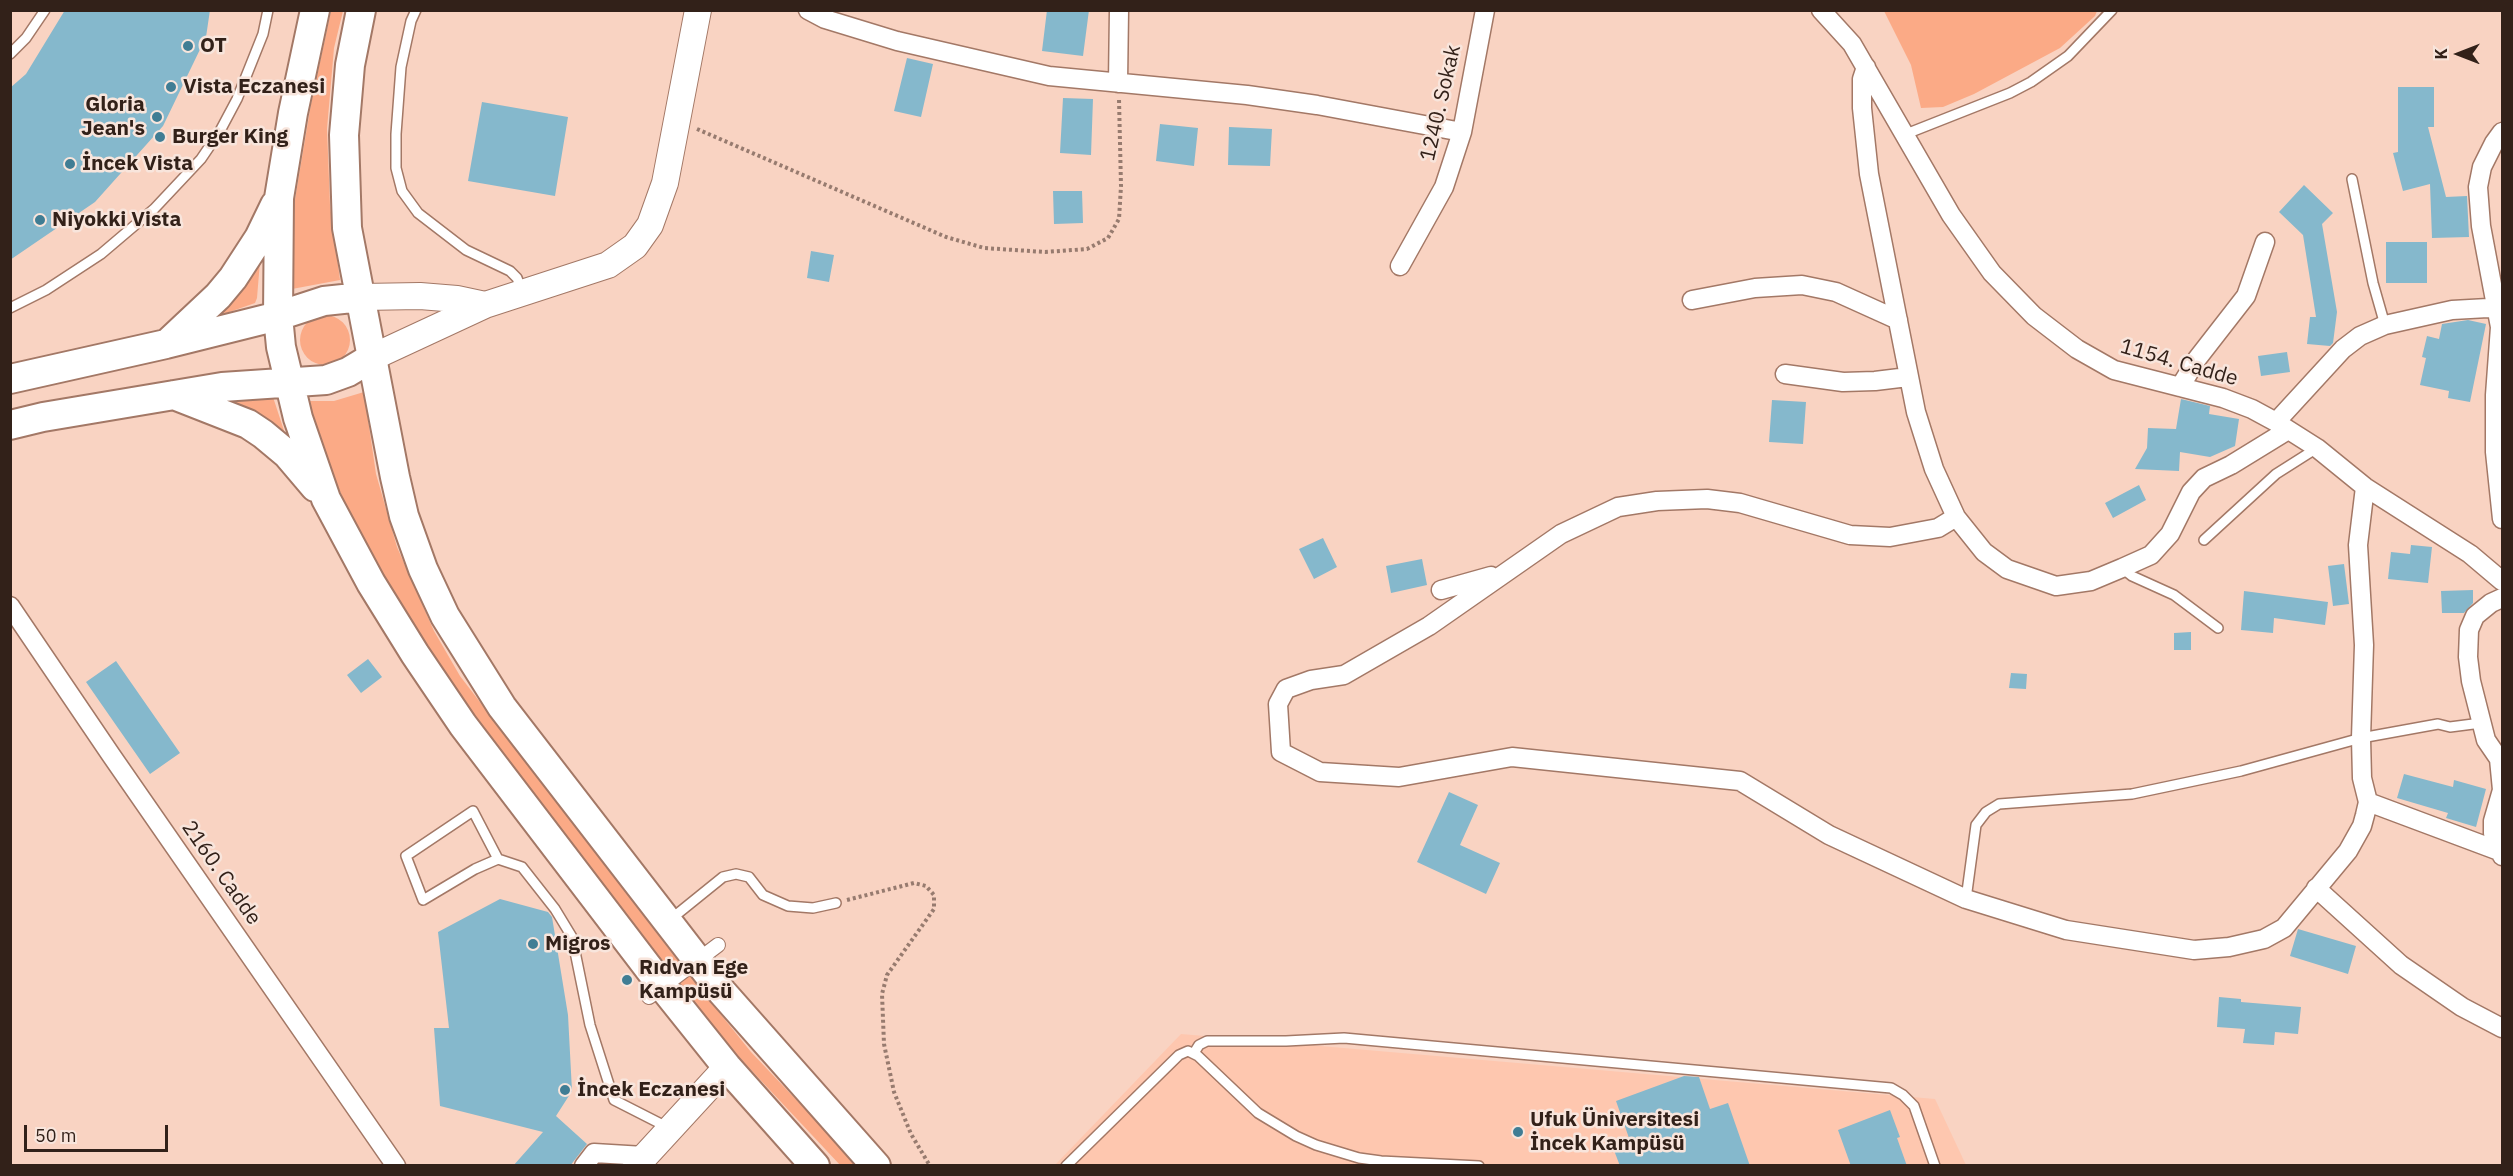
<!DOCTYPE html>
<html>
<head>
<meta charset="utf-8">
<style>
	body { margin:0 }
	#map { position:relative; width:2513px; height:1176px; overflow:hidden; background:#f9d3c2; font-family:"IBM Plex Sans",sans-serif }
	canvas { display:block }
	.frame { position:absolute; inset:0; border:12px solid #322119; pointer-events:none }
	.north { position:absolute; left:2429px; top:24px; width:60px; height:60px; -webkit-text-stroke:4px #f8e5dc; paint-order:stroke; rotate:270deg; font-size:16px; font-weight:700; line-height:24px; text-align:center; color:#322119 }
	.north::after { content:''; display:block; margin:auto; width:21px; height:27px; background:#322119; clip-path:polygon(50% 0,100% 100%,50% 72%,0 100%) }
	.scale { position:absolute; left:24px; top:1125px; width:144px; height:27px; box-sizing:border-box; border:3px solid #322119; border-top:0; padding-left:8px; font-size:18px; line-height:21px; white-space:nowrap; color:#322119; -webkit-text-stroke:4px #f8e5dc; paint-order:stroke }
</style>
</head>
<body>
<div id="map">
<canvas width="2513" height="1176"></canvas>
<div class="frame"></div>
<div class="north">K</div>
<div class="scale">50 m</div>
</div>
<script>
const c = document.querySelector('canvas').getContext('2d');
c.lineJoin = 'round';
function fillPath(path, color) { c.fillStyle = color; c.fill(path, 'evenodd'); }
const toPath = rows => new Path2D(rows.map(r => 'M' + r).join(''));
function stroke(path, color, width, dash) { c.strokeStyle = color; c.lineWidth = width; c.lineCap = dash ? 'butt' : 'round'; c.setLineDash(dash || []); c.stroke(path); }
function write(font, color, halo, rows, align = 'center') {
  c.font = font + ' "IBM Plex Sans",sans-serif'; c.lineWidth = 5; c.setLineDash([]); c.textBaseline = 'middle'; c.strokeStyle = halo; c.fillStyle = color; for (const [text, x, y, turn = 0] of rows) {
    c.save(); c.translate(x, y); c.rotate((+turn || 0) * Math.PI / 180); c.textAlign = isNaN(turn) ? turn : align; if (halo) c.strokeText(text, 0, 0); c.fillText(text, 0, 0); c.restore();
  }
}
const built = toPath([
	[1181,1034,1935,1099,1966,1165,1054,1166]
]);
const green = toPath([
	[331,11,343,11,334,48,327,129,330,205,340,280,292,289,294,205,311,104],
	[1884,11,2097,11,2095,16,2060,48,1974,94,1943,107,1921,108,1911,65],
	[261,249,257,298,255,303,198,323],
	'300 340a25 25 0 1 1 50 0a25 25 0 1 1-50 0Z',
	[364,392,376,474,397,547,434,631,460,676,685,970,751,1052,858,1165,840,1165,738,1056,673,979,470,711,436,660,373,559,350,515,329,466,308,401,334,401],
	[273,397,290,449,214,402]
]);
const building = toPath([
	[65,10,210,10,206,37,163,126,95,202,10,260,10,88,26,74],
	[1047,10,1089,10,1083,56,1042,51],
	[907,58,933,64,921,117,894,111],
	[2398,87,2434,87,2434,127,2428,127,2446,197,2467,196,2469,237,2432,238,2430,184,2403,191,2393,153,2398,152],
	[1063,98,1093,99,1091,155,1060,153],
	[482,102,568,117,555,196,468,181],
	[1160,124,1198,128,1194,166,1156,161],
	[1229,127,1272,129,1270,166,1228,165],
	[2304,185,2333,213,2322,224,2337,312,2333,343,2330,346,2307,344,2310,317,2316,317,2303,235,2279,212],
	[1053,191,1082,191,1083,223,1054,224],
	[2386,242,2427,242,2427,283,2386,283],
	[811,251,834,255,829,282,807,278],
	[2468,320,2486,324,2470,402,2448,398,2449,391,2420,385,2426,358,2422,357,2427,336,2439,339,2442,324],
	[2287,352,2290,372,2261,376,2258,356],
	[2181,399,2210,406,2209,414,2239,419,2235,446,2210,457,2180,452,2179,471,2135,469,2147,448,2148,428,2176,429],
	[1772,400,1806,402,1803,444,1769,442],
	[2139,485,2146,500,2113,518,2105,503],
	[1323,538,1337,567,1314,579,1299,549],
	[2411,545,2432,547,2428,583,2388,579,2391,552,2410,554],
	[1422,559,1427,585,1391,593,1386,566],
	[2344,564,2349,604,2333,606,2328,566],
	[2473,590,2473,603,2464,613,2442,613,2441,591],
	[2244,591,2328,602,2325,625,2274,618,2273,633,2241,630],
	[2191,632,2191,650,2174,650,2174,633],
	[368,659,382,677,361,693,347,675],
	[116,661,180,753,150,774,86,682],
	[2011,673,2027,674,2026,689,2009,688],
	[2404,774,2453,787,2454,780,2486,789,2476,827,2446,818,2448,813,2397,798],
	[1449,792,1478,805,1460,845,1500,863,1486,894,1417,862],
	[500,899,548,912,552,917,568,1015,572,1091,556,1116,587,1144,570,1166,513,1166,543,1132,440,1106,434,1028,449,1028,438,932],
	[2298,929,2356,946,2348,974,2290,956],
	[2219,997,2241,999,2241,1002,2301,1007,2298,1034,2275,1032,2274,1045,2243,1043,2245,1029,2217,1027],
	[1684,1076,1699,1077,1710,1109,1728,1103,1750,1166,1620,1166,1612,1145,1629,1138,1616,1101],
	[1890,1110,1900,1137,1897,1138,1907,1166,1851,1166,1838,1130]
]);
const path = toPath([
	[697,129,946,237,984,248,1045,252,1087,249,1108,238,1119,219,1121,186,1119,99],
	[847,900,914,883,926,886,934,895,934,909,887,975,882,994,884,1044,894,1092,911,1134,930,1166]
]);
const service = toPath([
	[416,10,411,21,401,67,396,134,396,168,402,191,418,213,466,250,510,271,517,278,522,291],
	[10,54,26,38,45,10],
	[1906,134,2010,93,2031,82,2068,56,2112,10],
	[2352,179,2373,283,2385,325],
	[10,308,46,290,101,254,154,209,201,159,220,131,237,99,263,34,268,10],
	[2204,540,2276,474,2317,448],
	[2122,568,2132,576,2174,595,2218,628],
	[498,859,473,811,406,856,423,900,475,869,498,859,522,867,555,909,572,937,590,1025,614,1100,667,1127],
	[1966,899,1976,825,1986,812,1999,804,2132,794,2241,771,2361,738,2438,724,2450,727,2481,723],
	[671,919,723,877,736,874,749,877,763,895,788,906,813,908,836,903],
	[1194,1053,1199,1045,1207,1041,1286,1041,1344,1038,1891,1088,1903,1095,1914,1106,1935,1166],
	[1066,1166,1179,1055,1188,1051,1198,1056,1258,1113,1296,1136,1316,1145,1359,1158,1381,1161,1479,1166]
]);
const pedestrian = toPath([
	[649,997,718,945]
]);
const minor = toPath([
	[808,10,825,19,897,41,1049,76,1247,95,1317,105,1462,132],
	[1821,10,1852,44,1951,215,1992,273,2034,316,2077,349,2114,370,2223,398,2252,409,2276,422,2317,448,2365,487,2470,554,2502,581],
	[1866,67,1862,79,1862,108,1869,174,1916,412,1934,469,1956,517,1984,552,2007,569,2056,586,2091,581,2122,568,2151,555,2170,534,2191,492,2204,478,2231,465,2288,430],
	[1118,83,1119,10],
	[2502,132,2494,143,2482,167,2478,187,2481,226,2500,327,2495,395,2495,452,2502,519],
	[1400,266,1444,187,1462,132,1485,10],
	[1692,300,1755,288,1802,285,1836,292,1898,320],
	[1785,374,1843,382,1875,381,1908,377],
	[2180,387,2197,359,2246,296,2265,242],
	[2276,422,2343,349,2360,336,2385,325,2452,310,2488,308,2502,311],
	[1956,517,1938,528,1890,537,1850,535,1740,503,1707,499,1657,501,1618,507,1561,534,1429,626,1344,675,1311,680,1286,689,1278,704,1281,752,1320,772,1399,777,1512,757,1740,781,1829,835,1966,899,2066,930,2194,950,2229,947,2264,939,2284,928,2348,851,2362,826,2365,815,2368,802,2362,778,2361,738,2364,645,2358,545,2365,487],
	[1441,590,1491,576],
	[2502,598,2491,603,2475,616,2469,630,2468,657,2471,681,2486,740,2499,759,2502,790,2493,821,2493,833,2502,856],
	[10,606,111,755,396,1166],
	[2368,802,2499,851],
	[2316,888,2401,965,2462,1007,2502,1028],
	[584,1166,594,1153,644,1156]
]);
const secondary = toPath([
	[362,297,420,296,457,299,485,305],
	[373,357,485,305,608,265,635,246,650,225,665,183,698,10],
	[636,1166,727,1067]
]);
const primary = toPath([
	[315,10,293,113,279,198,278,316,281,347,298,418,326,499,371,583,415,654,463,725,663,987,727,1067,815,1166],
	[361,10,350,65,344,135,347,228,395,477,404,516,423,569,445,616,502,707,722,992,876,1166],
	[169,342,218,296,233,278,259,238,275,205],
	[10,379,166,344,278,316,324,301,362,297],
	[174,395,248,424,263,434,287,454,315,487],
	[10,425,43,417,222,387,326,380,348,372,373,357]
]);
const markers = [
	[188,46,6,"#407d94"],
	[171,87,6,"#407d94"],
	[157,117,6,"#407d94"],
	[160,137,6,"#407d94"],
	[70,164,6,"#407d94"],
	[40,220,6,"#407d94"],
	[533,944,6,"#407d94"],
	[627,980,6,"#407d94"],
	[565,1090,6,"#407d94"],
	[1518,1132,6,"#407d94"]
];
const poiNames = [
	["OT",200,46],
	["Vista Eczanesi",183,87],
	["Gloria",145,105,"right"],
	["Jean's",145,129,"right"],
	["Burger King",172,137],
	["İncek Vista",82,164],
	["Niyokki Vista",52,220],
	["Migros",545,944],
	["Rıdvan Ege",639,968],
	["Kampüsü",639,992],
	["İncek Eczanesi",577,1090],
	["Ufuk Üniversitesi",1530,1120],
	["İncek Kampüsü",1530,1144]
];
const streetNames = [
	["1240. Sokak",1441,103,-77],
	["1154. Cadde",2179,363,16],
	["2160. Cadde",221,873,55]
];
fillPath(built, '#fec7af');
fillPath(green, '#fbaa86');
fillPath(building, '#85b8cc');
stroke(service, '#a37866', 12);
stroke(pedestrian, '#a37866', 16);
stroke(minor, '#a37866', 21);
stroke(secondary, '#a37866', 28);
stroke(primary, '#a37866', 32);
stroke(path, '#977b6f', 4, [3, 3]);
stroke(service, '#fff', 9);
stroke(pedestrian, '#fff', 14);
stroke(minor, '#fff', 18);
stroke(secondary, '#fff', 26);
stroke(primary, '#fff', 28);
for (const [x, y, r, color] of markers) { const dot = new Path2D(); dot.arc(x, y, r, 0, 2 * Math.PI); c.fillStyle = color; c.fill(dot); stroke(dot, '#f8e5dc', 2); }
write('bold 21px', '#322119', '#f8e5dc', poiNames, 'left');
write('21px', '#322119', '#f8e5dc', streetNames);
</script>
</body>
</html>
